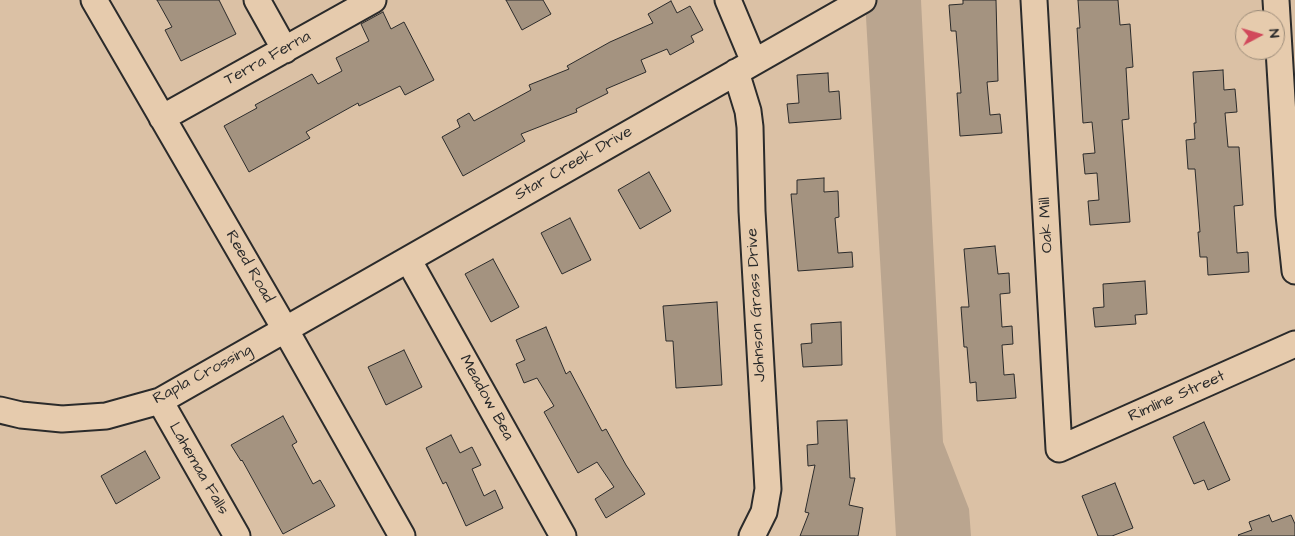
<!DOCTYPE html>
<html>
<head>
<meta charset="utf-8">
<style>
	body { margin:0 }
	#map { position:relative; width:1295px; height:536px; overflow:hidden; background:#dbc1a5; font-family:"Architects Daughter",sans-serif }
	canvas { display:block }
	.north { position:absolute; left:1235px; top:10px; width:50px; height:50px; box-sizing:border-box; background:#e6cbad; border:1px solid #9b8b79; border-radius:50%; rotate:84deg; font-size:14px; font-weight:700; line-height:20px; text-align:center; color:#2b2b2b }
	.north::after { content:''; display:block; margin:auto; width:18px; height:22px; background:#d1495b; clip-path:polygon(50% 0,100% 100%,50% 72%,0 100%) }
</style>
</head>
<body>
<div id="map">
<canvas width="1295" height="536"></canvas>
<div class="north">N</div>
</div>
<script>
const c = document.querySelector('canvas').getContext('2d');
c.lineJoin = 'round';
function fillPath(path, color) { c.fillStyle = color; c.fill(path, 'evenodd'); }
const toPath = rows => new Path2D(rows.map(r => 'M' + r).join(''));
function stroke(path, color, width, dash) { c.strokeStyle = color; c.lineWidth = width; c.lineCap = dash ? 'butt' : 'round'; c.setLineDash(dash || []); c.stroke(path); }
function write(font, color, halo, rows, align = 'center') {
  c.font = font + ' "Architects Daughter",sans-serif'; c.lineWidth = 4; c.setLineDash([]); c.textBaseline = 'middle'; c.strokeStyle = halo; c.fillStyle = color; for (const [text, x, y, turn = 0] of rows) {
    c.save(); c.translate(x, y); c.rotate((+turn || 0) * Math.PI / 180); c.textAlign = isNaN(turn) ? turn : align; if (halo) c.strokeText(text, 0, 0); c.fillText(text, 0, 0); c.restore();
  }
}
const green = toPath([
	[865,0,921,0,943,442,969,509,971,536,896,536]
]);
const building = toPath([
	[157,0,219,0,236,34,181,61,165,30,172,27,157,0],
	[506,0,543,0,551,14,522,30,506,0],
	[963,0,996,0,998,81,987,82,990,115,1000,114,1002,133,960,136,957,93,961,93,956,31,951,31,949,5,963,4,963,0],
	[1078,0,1118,0,1120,25,1130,24,1133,67,1126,68,1129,119,1122,120,1130,222,1090,225,1088,201,1099,200,1097,173,1085,174,1083,154,1095,153,1092,122,1083,123,1077,28,1080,28,1078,0],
	[671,1,677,13,690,6,703,30,691,36,694,42,670,55,667,49,641,60,646,72,606,89,608,93,576,109,577,112,521,134,525,141,463,176,442,137,460,127,457,120,469,113,474,121,531,90,529,85,569,69,567,66,610,42,653,23,648,14,671,1],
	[383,12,391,29,404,22,434,80,405,95,400,86,359,106,358,103,306,132,310,138,249,172,224,126,257,108,255,105,312,74,318,84,342,71,336,58,369,41,361,24,383,12],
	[1223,70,1224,90,1235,89,1237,112,1225,113,1228,147,1239,147,1243,205,1234,206,1237,253,1248,252,1249,272,1208,275,1207,257,1200,257,1198,232,1200,232,1195,169,1188,169,1186,140,1195,139,1194,123,1196,123,1193,72,1223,70],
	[828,73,829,92,839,91,841,119,789,123,787,104,799,103,797,75,828,73],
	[649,172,671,211,640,229,618,190,649,172],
	[824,178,824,192,838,191,839,217,835,218,838,253,852,252,853,267,798,271,791,194,797,194,797,180,824,178],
	[570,218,591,260,562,274,541,233,570,218],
	[995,246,998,274,1009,273,1010,293,1000,294,1002,327,1012,326,1013,344,1002,345,1004,375,1014,374,1016,398,977,401,976,382,970,383,967,347,964,347,961,307,969,307,964,249,995,246],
	[493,259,519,307,491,322,465,274,493,259],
	[1145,281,1147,314,1135,315,1136,324,1095,327,1093,308,1104,307,1103,284,1145,281],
	[717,302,722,385,676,388,673,341,666,341,663,306,717,302],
	[841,322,842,365,803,367,801,344,812,343,811,324,841,322],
	[546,327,566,374,570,371,602,431,606,429,626,465,645,494,606,518,595,499,614,487,597,462,578,473,544,412,554,406,537,378,524,383,516,364,525,360,516,340,546,327],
	[404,350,422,387,386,405,368,367,404,350],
	[283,416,297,442,292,445,313,484,320,480,335,506,283,534,242,460,241,461,231,445,283,416],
	[847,420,850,478,855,478,849,505,863,508,858,536,800,536,809,513,805,512,815,465,808,466,807,445,818,444,817,421,847,420],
	[1204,422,1230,480,1208,490,1204,480,1194,484,1173,437,1204,422],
	[451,435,460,453,472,447,481,465,472,469,484,496,495,490,503,508,466,526,446,482,443,484,426,448,451,435],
	[145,451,160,478,116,504,101,476,145,451],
	[1115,483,1133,528,1112,536,1098,536,1082,496,1115,483],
	[1269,515,1272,522,1291,515,1295,524,1295,536,1239,536,1238,535,1252,530,1249,522,1269,515]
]);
const minor = toPath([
	[94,0,285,329,402,536],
	[257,0,285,50],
	[728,0,754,62],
	[1034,0,1059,449,1295,344],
	[1276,0,1289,215,1295,271],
	[736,72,748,111,750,127,752,211,768,489,764,512,752,536],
	[162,118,373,0],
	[409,261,563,536],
	[160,401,237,536],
	[0,410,21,415,62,419,106,416,160,401,863,0]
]);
const streetNames = [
	["Terra Ferna",268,59,-29],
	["Star Creek Drive",574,164,-30],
	["Oak Mill",1047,225,-93],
	["Reed Road",249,267,60],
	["Johnson Grass Drive",757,305,-93],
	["Rapla Crossing",203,375,-28],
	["Rimline Street",1177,397,-24],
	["Meadow Bea",486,398,61],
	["Lahemaa Falls",198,469,60]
];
fillPath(green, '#baa58f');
fillPath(building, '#a49380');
stroke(building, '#2b2b2b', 1);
stroke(minor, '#2b2b2b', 29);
stroke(minor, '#e6cbad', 25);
write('16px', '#2b2b2b', '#e6cbad', streetNames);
</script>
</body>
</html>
